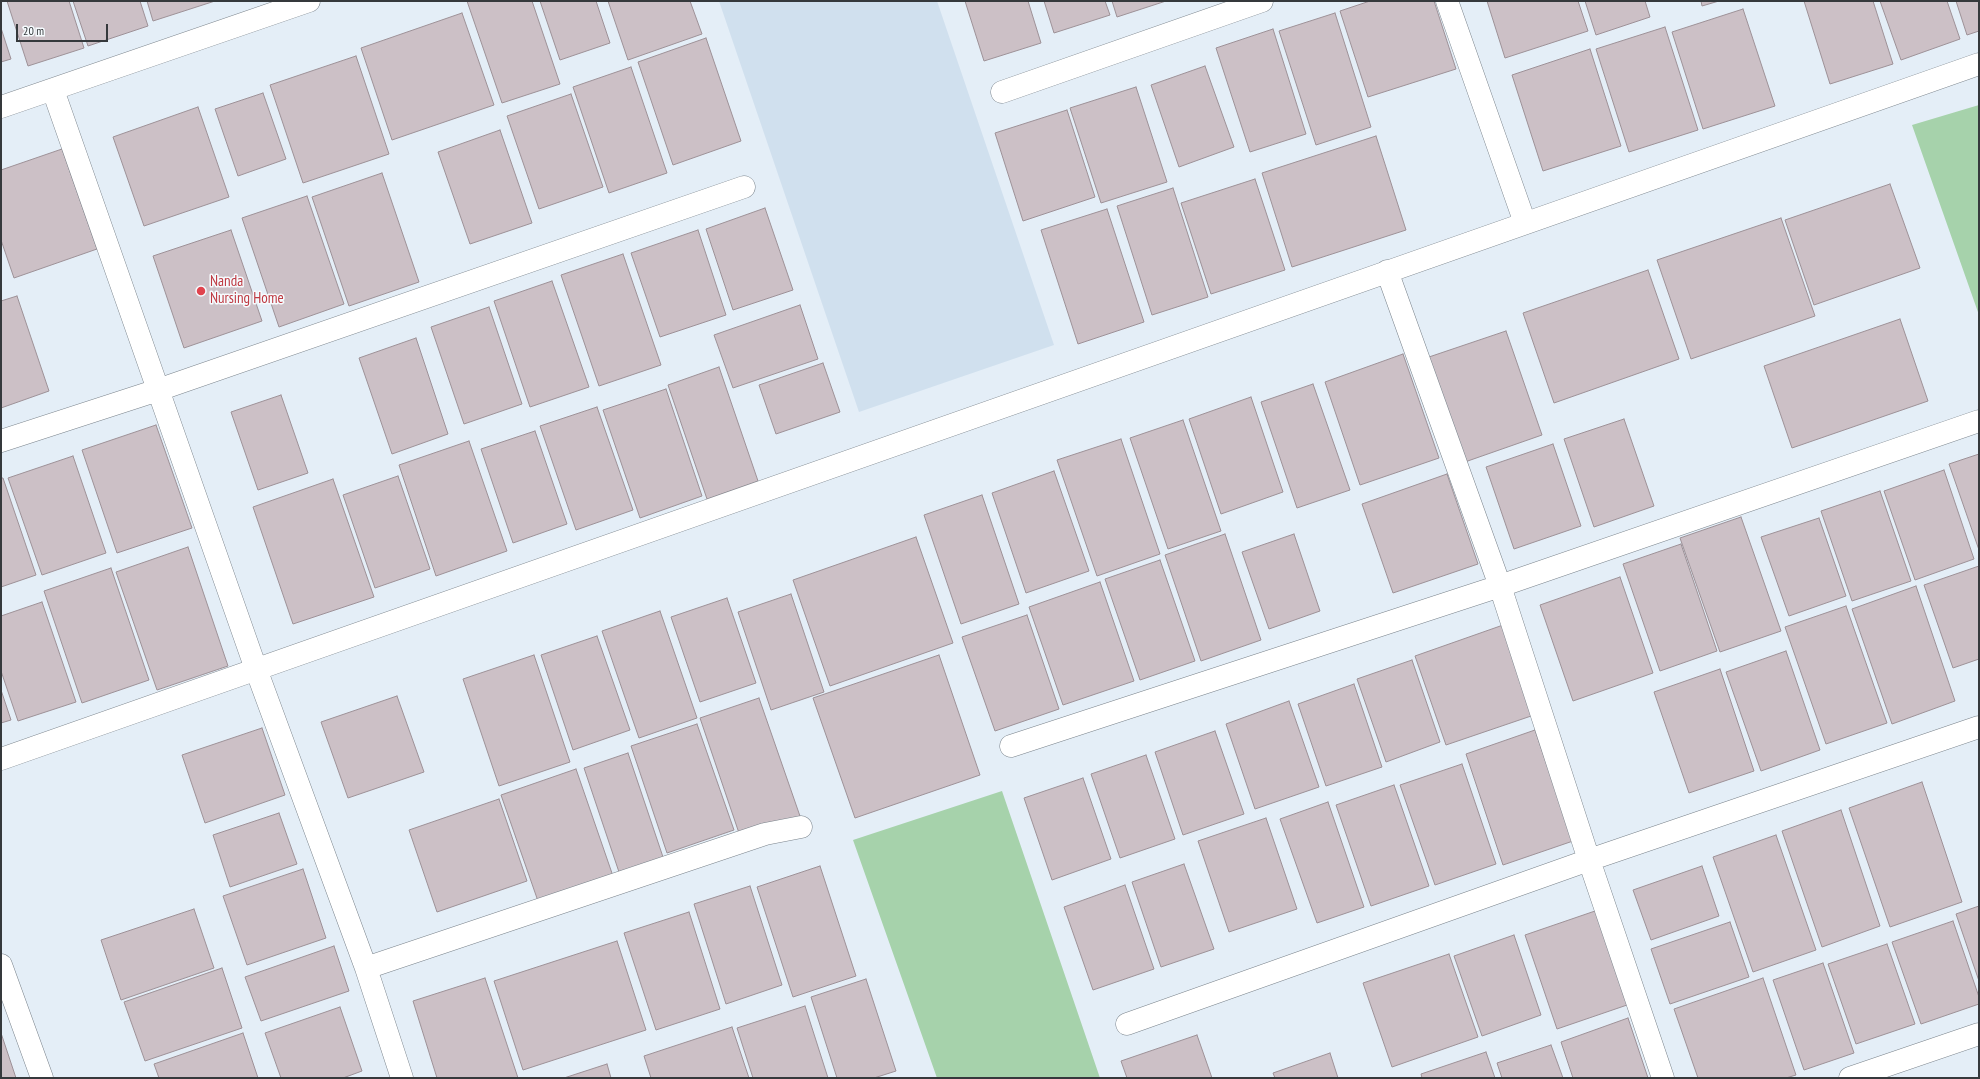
<!DOCTYPE html>
<html>
<head>
<meta charset="utf-8">
<style>
	body { margin:0 }
	#map { position:relative; width:1980px; height:1079px; overflow:hidden; background:#e4eef7; font-family:"PT Sans Narrow",sans-serif }
	canvas { display:block }
	.frame { position:absolute; inset:0; border:2px solid #35393c; pointer-events:none }
	.scale { position:absolute; left:16px; top:24px; width:92px; height:18px; box-sizing:border-box; border:2px solid #35393c; border-top:0; padding-left:5px; font-size:12px; line-height:14px; white-space:nowrap; color:#35393c; -webkit-text-stroke:3px #f6fbfe; paint-order:stroke }
</style>
</head>
<body>
<div id="map">
<canvas width="1980" height="1079"></canvas>
<div class="frame"></div>
<div class="scale">20 m</div>
</div>
<script>
const c = document.querySelector('canvas').getContext('2d');
c.lineJoin = 'round';
function fillPath(path, color) { c.fillStyle = color; c.fill(path, 'evenodd'); }
const toPath = rows => new Path2D(rows.map(r => 'M' + r).join(''));
function stroke(path, color, width, dash) { c.strokeStyle = color; c.lineWidth = width; c.lineCap = dash ? 'butt' : 'round'; c.setLineDash(dash || []); c.stroke(path); }
function write(font, color, halo, rows, align = 'center') {
  c.font = font + ' "PT Sans Narrow",sans-serif'; c.lineWidth = 3; c.setLineDash([]); c.textBaseline = 'middle'; c.strokeStyle = halo; c.fillStyle = color; for (const [text, x, y, turn = 0] of rows) {
    c.save(); c.translate(x, y); c.rotate((+turn || 0) * Math.PI / 180); c.textAlign = isNaN(turn) ? turn : align; if (halo) c.strokeText(text, 0, 0); c.fillText(text, 0, 0); c.restore();
  }
}
const built = toPath([
	[719,1,937,1,1054,345,859,412]
]);
const green = toPath([
	[1979,105,1979,315,1912,125],
	[1002,791,1100,1078,937,1078,853,840]
]);
const building = toPath([
	[7,1,69,1,84,48,28,66,7,1],
	[73,1,140,1,148,26,88,46,73,1],
	[147,1,215,1,153,21,147,1],
	[467,1,532,1,560,84,502,103,467,1],
	[540,1,596,1,610,43,560,60,540,1],
	[608,1,690,1,702,34,628,60,608,1],
	[965,1,1028,1,1041,43,984,61,965,1],
	[1044,1,1105,1,1110,15,1054,33,1044,1],
	[1112,1,1166,1,1117,17,1112,1],
	[1370,1,1434,1,1456,69,1368,97,1340,11,1370,1],
	[1487,1,1578,1,1588,31,1505,58,1487,1],
	[1585,1,1645,1,1650,17,1596,35,1585,1],
	[1701,1,1719,1,1702,6,1701,1],
	[1804,1,1873,1,1893,64,1830,84,1804,1],
	[1880,1,1947,1,1960,39,1901,60,1880,1],
	[1956,1,1979,1,1979,31,1967,35,1956,1],
	[1743,9,1775,106,1703,129,1672,32,1743,9],
	[462,13,494,105,392,140,361,48,462,13],
	[1335,13,1371,127,1316,145,1279,31,1335,13],
	[1665,27,1698,130,1629,152,1596,49,1665,27],
	[1,28,11,59,1,62,1,28],
	[1273,29,1306,134,1250,152,1216,48,1273,29],
	[706,38,741,141,673,165,638,62,706,38],
	[1590,49,1621,146,1543,171,1512,75,1590,49],
	[356,56,389,154,303,183,270,85,356,56],
	[1205,66,1234,147,1179,167,1151,85,1205,66],
	[631,67,667,173,609,193,573,87,631,67],
	[1136,87,1167,182,1101,203,1070,108,1136,87],
	[263,93,286,159,238,176,215,109,263,93],
	[571,94,603,187,539,209,507,116,571,94],
	[198,107,229,197,144,226,113,137,198,107],
	[1067,110,1095,197,1023,221,995,133,1067,110],
	[500,130,532,223,470,244,438,152,500,130],
	[1376,136,1406,230,1292,267,1262,173,1376,136],
	[62,149,97,249,14,278,1,240,1,170,62,149],
	[382,173,419,282,349,306,312,197,382,173],
	[1255,179,1285,270,1211,294,1181,203,1255,179],
	[1890,184,1920,268,1814,305,1785,220,1890,184],
	[1173,188,1208,297,1152,315,1117,206,1173,188],
	[307,196,344,304,279,327,242,218,307,196],
	[765,208,793,290,733,310,706,229,765,208],
	[1107,209,1144,322,1078,344,1041,230,1107,209],
	[1781,218,1815,316,1691,359,1657,260,1781,218],
	[231,230,262,321,184,348,153,256,231,230],
	[698,230,726,315,660,337,631,253,698,230],
	[623,254,661,365,599,386,561,275,623,254],
	[1648,270,1679,359,1554,403,1523,313,1648,270],
	[552,281,589,387,530,407,494,301,552,281],
	[17,296,49,391,1,408,1,301,17,296],
	[800,305,818,359,733,388,714,335,800,305],
	[489,307,522,404,464,424,431,327,489,307],
	[1900,319,1928,401,1792,448,1764,366,1900,319],
	[1506,331,1542,435,1462,463,1426,358,1506,331],
	[416,338,448,434,392,454,359,358,416,338],
	[1403,354,1439,458,1360,485,1325,382,1403,354],
	[823,363,840,412,776,434,759,385,823,363],
	[719,367,758,481,707,499,668,385,719,367],
	[1313,384,1350,490,1297,508,1261,402,1313,384],
	[666,389,702,496,640,518,603,410,666,389],
	[281,395,308,473,258,490,231,412,281,395],
	[1251,397,1283,492,1221,514,1189,419,1251,397],
	[597,407,633,510,576,530,540,426,597,407],
	[1624,419,1654,506,1594,527,1564,439,1624,419],
	[1183,420,1221,531,1168,549,1130,438,1183,420],
	[156,425,192,528,117,553,82,450,156,425],
	[535,431,567,524,513,543,481,449,535,431],
	[1121,439,1160,554,1097,576,1057,460,1121,439],
	[469,441,507,551,436,576,399,465,469,441],
	[1553,444,1581,526,1514,549,1486,467,1553,444],
	[1979,454,1979,550,1949,464,1979,454],
	[73,456,106,553,42,575,8,478,73,456],
	[1944,470,1974,559,1915,580,1884,491,1944,470],
	[1054,471,1089,571,1026,593,992,493,1054,471],
	[1447,474,1478,564,1393,593,1362,504,1447,474],
	[398,476,430,569,375,588,343,495,398,476],
	[1,478,3,478,36,575,1,587,1,478],
	[333,479,374,597,293,624,253,507,333,479],
	[1880,491,1911,581,1852,601,1821,511,1880,491],
	[982,495,1019,604,961,624,924,515,982,495],
	[1741,517,1781,631,1720,652,1680,538,1741,517],
	[1819,518,1846,596,1789,616,1761,537,1819,518],
	[1225,534,1261,640,1201,661,1165,555,1225,534],
	[1294,534,1320,611,1269,629,1242,552,1294,534],
	[916,537,953,643,830,686,793,580,916,537],
	[1681,544,1717,651,1660,671,1623,564,1681,544],
	[188,547,228,666,157,690,116,572,188,547],
	[1160,560,1195,661,1140,680,1105,579,1160,560],
	[1979,566,1979,659,1953,668,1924,585,1979,566],
	[111,568,149,680,82,703,44,591,111,568],
	[1620,577,1653,673,1573,701,1540,605,1620,577],
	[1100,582,1134,681,1063,705,1029,607,1100,582],
	[1916,586,1955,701,1892,724,1852,609,1916,586],
	[791,594,824,692,771,710,738,612,791,594],
	[727,598,756,683,700,702,671,617,727,598],
	[42,602,76,702,18,721,1,671,1,616,42,602],
	[1846,606,1887,723,1826,744,1785,627,1846,606],
	[660,611,697,718,639,738,602,631,660,611],
	[1027,615,1059,709,995,731,962,637,1027,615],
	[1506,624,1537,714,1446,745,1415,656,1506,624],
	[597,636,630,730,573,750,541,655,597,636],
	[1786,651,1820,750,1761,771,1726,672,1786,651],
	[534,655,570,762,499,786,463,679,534,655],
	[939,655,980,775,855,818,813,698,939,655],
	[1412,660,1440,742,1386,762,1357,679,1412,660],
	[1720,669,1754,771,1689,793,1654,692,1720,669],
	[1354,684,1382,767,1326,786,1298,704,1354,684],
	[1,690,11,720,1,723,1,690],
	[397,696,424,772,348,798,321,722,397,696],
	[759,698,801,819,741,839,700,718,759,698],
	[1289,701,1319,787,1255,809,1226,724,1289,701],
	[697,724,734,830,667,853,631,746,697,724],
	[262,728,285,795,205,823,182,755,262,728],
	[1535,730,1573,841,1503,865,1466,754,1535,730],
	[1215,731,1244,814,1183,835,1155,752,1215,731],
	[628,753,665,863,621,878,584,768,628,753],
	[1146,755,1175,839,1120,858,1091,774,1146,755],
	[1462,764,1496,864,1435,885,1400,785,1462,764],
	[576,769,614,879,539,904,501,795,576,769],
	[1083,778,1111,859,1052,880,1024,798,1083,778],
	[1922,782,1962,902,1890,927,1849,808,1922,782],
	[1394,785,1429,886,1371,906,1336,805,1394,785],
	[499,799,527,881,437,912,409,830,499,799],
	[1328,802,1364,907,1317,923,1280,819,1328,802],
	[1841,810,1880,926,1822,947,1782,831,1841,810],
	[279,813,297,864,230,887,213,835,279,813],
	[1266,818,1297,909,1229,932,1198,841,1266,818],
	[1776,835,1816,950,1753,972,1713,857,1776,835],
	[1184,864,1214,949,1161,967,1132,882,1184,864],
	[820,866,856,976,793,997,757,887,820,866],
	[1702,866,1719,916,1651,940,1633,890,1702,866],
	[303,869,326,938,247,965,223,896,303,869],
	[1125,885,1154,969,1093,990,1064,907,1125,885],
	[750,886,782,985,726,1004,694,904,750,886],
	[1979,906,1979,981,1956,914,1979,906],
	[194,909,214,968,121,1000,101,940,194,909],
	[1598,910,1630,1004,1557,1029,1525,935,1598,910],
	[689,912,720,1009,656,1030,624,933,689,912],
	[1953,921,1979,997,1979,1004,1921,1024,1892,942,1953,921],
	[1730,922,1749,977,1670,1004,1651,949,1730,922],
	[1514,935,1541,1015,1482,1036,1454,956,1514,935],
	[617,941,646,1030,523,1070,494,981,617,941],
	[1887,944,1915,1024,1856,1044,1828,964,1887,944],
	[334,946,349,991,261,1021,245,977,334,946],
	[1449,954,1478,1037,1392,1067,1363,983,1449,954],
	[1823,963,1854,1053,1804,1070,1773,980,1823,963],
	[222,968,242,1028,145,1061,124,1002,222,968],
	[485,978,518,1078,437,1078,413,1001,485,978],
	[1763,978,1796,1075,1786,1078,1698,1078,1674,1009,1763,978],
	[866,979,896,1071,874,1078,837,1078,811,997,866,979],
	[805,1006,828,1078,753,1078,737,1028,805,1006],
	[340,1007,362,1071,343,1078,281,1078,265,1033,340,1007],
	[1628,1018,1648,1078,1573,1078,1561,1042,1628,1018],
	[732,1027,749,1078,651,1078,644,1056,732,1027],
	[1,1033,16,1078,1,1078,1,1033],
	[243,1033,258,1078,159,1078,154,1064,243,1033],
	[1197,1035,1212,1078,1127,1078,1121,1061,1197,1035],
	[1551,1045,1563,1078,1502,1078,1497,1063,1551,1045],
	[1486,1052,1495,1078,1422,1078,1421,1074,1486,1052],
	[1330,1053,1338,1078,1275,1078,1273,1073,1330,1053],
	[607,1064,611,1078,564,1078,607,1064]
]);
const minor = toPath([
	[1447,1,1525,223],
	[53,90,256,669,366,968,402,1078],
	[1002,92,1262,1],
	[1,107,309,1],
	[1387,271,1500,586,1589,860,1663,1078],
	[1,441,158,390,744,187],
	[1011,746,1500,586,1979,421],
	[1,759,1979,64],
	[1,965,42,1078],
	[366,968,765,834,801,827],
	[1127,1024,1589,860,1979,727],
	[1850,1078,1979,1034]
]);
const markers = [
	[201,291,5,"#e0444e"]
];
const healthNames = [
	["Nanda",210,282],
	["Nursing Home",210,299]
];
fillPath(built, '#d0e0ee');
fillPath(green, '#a6d2ab');
fillPath(building, '#ccc0c6');
stroke(building, '#9d9197', 1);
stroke(minor, '#7a838b', 23);
stroke(minor, '#fff', 22);
for (const [x, y, r, color] of markers) { const dot = new Path2D(); dot.arc(x, y, r, 0, 2 * Math.PI); c.fillStyle = color; c.fill(dot); stroke(dot, '#f6fbfe', 1.5); }
write('15px', '#be3a42', '#f6fbfe', healthNames, 'left');
</script>
</body>
</html>
